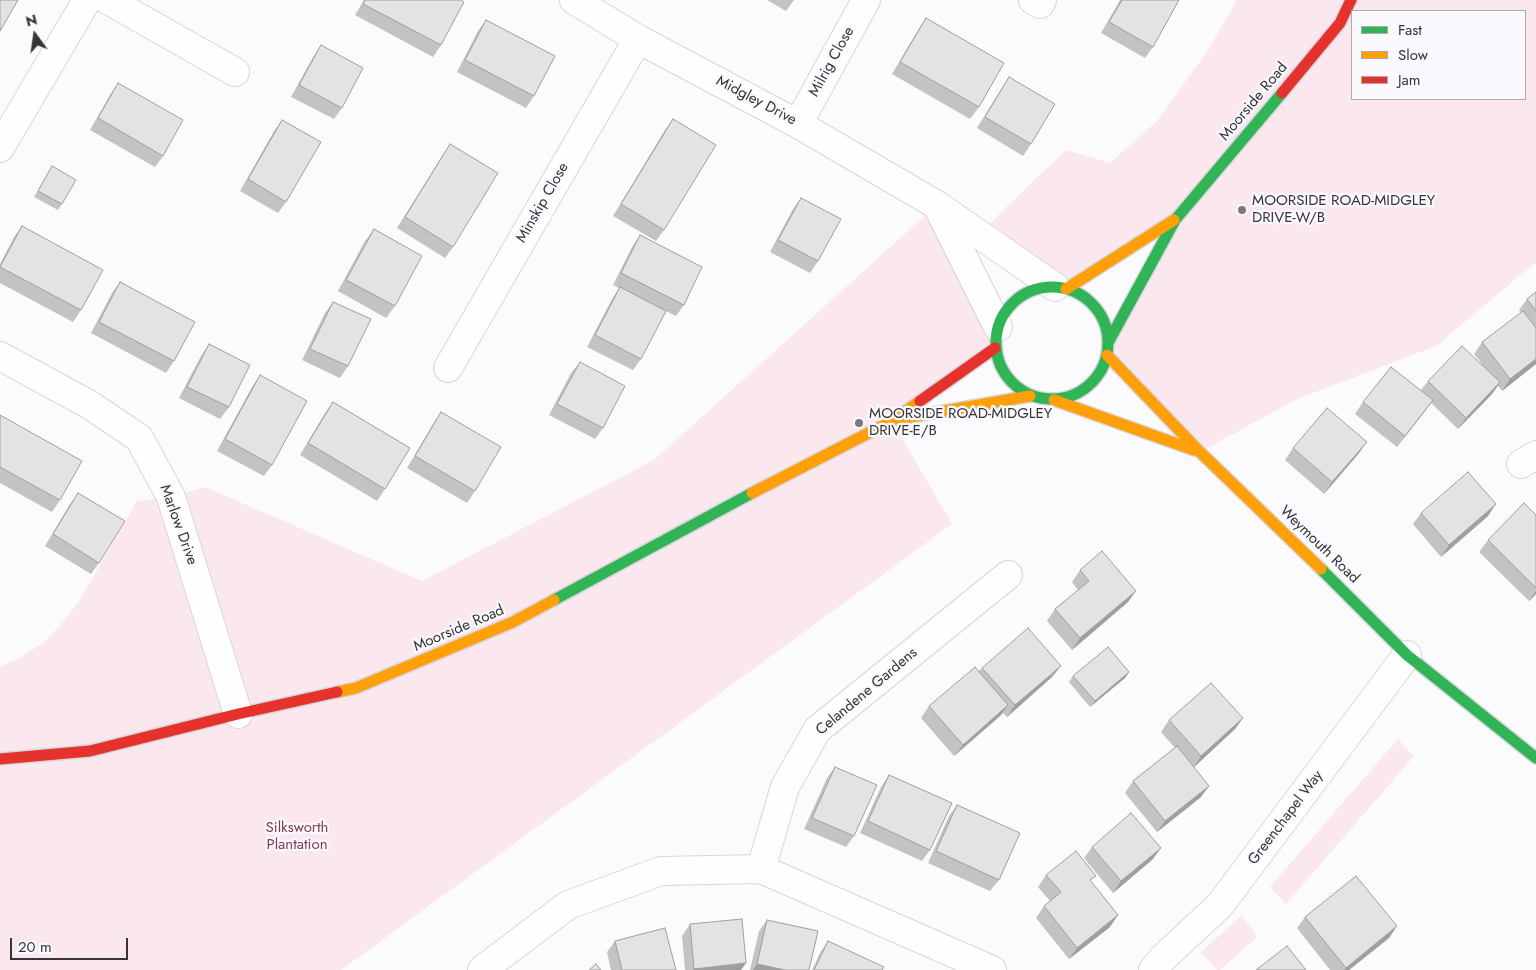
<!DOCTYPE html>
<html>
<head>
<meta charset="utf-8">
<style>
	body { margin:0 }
	#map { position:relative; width:1536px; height:970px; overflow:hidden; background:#fbfafd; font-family:Jost,sans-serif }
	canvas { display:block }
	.legend { position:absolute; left:1351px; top:10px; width:175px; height:90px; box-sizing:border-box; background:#faf9fe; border:1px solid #abaaaf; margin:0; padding:6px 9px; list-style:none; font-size:15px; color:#353438 }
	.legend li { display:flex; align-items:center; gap:10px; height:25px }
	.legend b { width:25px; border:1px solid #abaaaf }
	.north { position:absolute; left:10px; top:10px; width:50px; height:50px; -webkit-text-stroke:4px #faf9fe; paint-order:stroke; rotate:346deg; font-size:14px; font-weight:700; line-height:20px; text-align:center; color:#353438 }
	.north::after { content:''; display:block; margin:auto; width:18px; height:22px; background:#353438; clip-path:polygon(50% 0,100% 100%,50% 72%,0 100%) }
	.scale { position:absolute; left:10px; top:938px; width:118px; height:22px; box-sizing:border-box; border:2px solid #353438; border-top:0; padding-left:6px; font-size:15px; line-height:18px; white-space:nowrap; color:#353438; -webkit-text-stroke:4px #faf9fe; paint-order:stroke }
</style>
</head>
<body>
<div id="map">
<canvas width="1536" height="970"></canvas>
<ul class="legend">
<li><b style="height:6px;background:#30b455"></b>Fast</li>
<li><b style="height:6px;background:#ff9f0a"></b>Slow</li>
<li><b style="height:6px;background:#e5322d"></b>Jam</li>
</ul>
<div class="north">N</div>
<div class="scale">20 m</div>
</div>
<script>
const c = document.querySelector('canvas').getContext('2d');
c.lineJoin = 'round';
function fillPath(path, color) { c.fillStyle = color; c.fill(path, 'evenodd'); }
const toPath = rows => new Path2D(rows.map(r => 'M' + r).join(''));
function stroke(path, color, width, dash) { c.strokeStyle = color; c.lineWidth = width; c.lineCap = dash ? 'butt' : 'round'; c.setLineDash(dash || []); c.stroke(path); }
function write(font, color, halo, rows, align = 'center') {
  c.font = font + ' Jost,sans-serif'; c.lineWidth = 4.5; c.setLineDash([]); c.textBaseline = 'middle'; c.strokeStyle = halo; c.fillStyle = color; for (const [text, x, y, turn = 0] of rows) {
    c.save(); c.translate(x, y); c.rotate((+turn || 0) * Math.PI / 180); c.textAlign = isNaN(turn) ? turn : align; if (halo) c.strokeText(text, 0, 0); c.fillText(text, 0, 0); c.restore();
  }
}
const green = toPath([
	[1237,0,1536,0,1536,262,1436,346,1297,399,1200,452,1107,355,1174,221,1066,289,980,235,1002,211,1066,150,1110,163,1157,121,1208,50],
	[1352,11,1525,11,1525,99,1352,99],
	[937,205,995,348,892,421,952,524,341,970,0,970,0,666,16,660,42,644,63,622,78,603,137,501,171,497,205,487,422,581,654,460],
	[1398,739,1414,756,1286,904,1270,887],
	[1241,916,1258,936,1220,970,1217,970,1201,952]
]);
const street = toPath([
	[108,0,235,72],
	[574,0,638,39,798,124,937,205,1055,287],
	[1033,0,1040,4,1042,0],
	[798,124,866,0],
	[0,148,87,0],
	[939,209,998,327],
	[0,356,90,405,139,438,171,497,238,714],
	[448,368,638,39],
	[1521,464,1536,455],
	[482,970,568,905,661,871,761,869],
	[992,970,761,869,785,787,817,730,1008,575],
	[1153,970,1163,958,1220,905,1407,655]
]);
const fast = toPath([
	'996 343a56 56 0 1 1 112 0a56 56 0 1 1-112 0Z',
	[1109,341,1175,220,1282,93],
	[1321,569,1407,655,1536,758],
	[554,600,752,493]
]);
const slow = toPath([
	[1066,289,1174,220],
	[1107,355,1200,452,1321,569],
	[1054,400,1194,450],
	[899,419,1030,396],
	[752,493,892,421,920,401],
	[337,692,356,688,513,622,554,600]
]);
const jam = toPath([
	[1282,93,1340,23,1351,0],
	[920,401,995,348],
	[0,759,90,751,238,714,337,692]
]);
const wall = toPath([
	[364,0,461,0,441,45,433,57,355,15],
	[767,0,794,0,786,11],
	[1120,0,1179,0,1153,47,1145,58,1101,33],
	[926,18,979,107,970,119,892,74,918,30],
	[486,20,534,96,526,108,457,72,478,31],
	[321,45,342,108,334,119,291,97,313,57],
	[1009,77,1031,144,1023,156,977,128,1001,89],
	[118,83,163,156,155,167,90,130,110,95],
	[673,119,664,230,656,241,613,216,665,130],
	[282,120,286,202,278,213,240,191,274,131],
	[450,144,453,247,445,258,397,228,442,156],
	[52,166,62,204,58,210,34,197],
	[801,198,818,261,810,273,770,252,793,209],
	[22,226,81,310,73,322,0,283,0,264,14,237],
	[374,229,395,306,386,318,338,291,365,241],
	[640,235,684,305,676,316,666,311,641,359,633,370,587,347,612,299,619,288,613,285,632,247],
	[120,282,174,361,166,373,91,333,112,293],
	[1536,292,1536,364,1502,391,1498,386,1492,394,1458,429,1431,403,1397,447,1355,414,1363,402,1421,390,1428,381,1482,364,1474,354,1482,342,1521,313,1519,310,1527,299],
	[333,302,348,366,340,378,302,360,325,313],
	[209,344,229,407,220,419,179,398,201,356],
	[580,362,603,428,595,439,549,415,571,373],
	[260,375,272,465,264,476,217,451,252,387],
	[333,402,385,489,377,501,300,455,325,413],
	[441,412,475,491,467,503,407,468,433,424],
	[0,415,60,500,52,512,0,483],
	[1293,448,1359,453,1324,494,1285,460],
	[78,493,99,563,91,574,45,546,70,504],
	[1421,513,1488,516,1441,557,1413,524],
	[1536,515,1536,594,1529,601,1479,552,1488,540],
	[1080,570,1128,602,1072,650,1047,621,1055,609,1078,590,1072,582],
	[982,668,1052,677,1007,717,1003,713,1000,716,954,756,921,718,929,706,979,671],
	[1129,672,1125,678,1090,707,1069,682,1073,676],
	[1243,718,1235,729,1194,767,1201,797,1157,832,1125,793,1133,781,1175,748,1161,732,1169,720],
	[835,767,854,836,846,847,804,829,827,778],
	[889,775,930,850,922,861,860,833,881,787],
	[957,805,999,880,990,891,928,863,949,816],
	[1092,847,1153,859,1113,893,1084,858],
	[1046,875,1091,882,1110,927,1069,959,1036,918,1044,906,1050,901,1038,887],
	[1305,917,1389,938,1349,970,1330,970,1297,928],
	[767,920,809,970,750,970,759,931],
	[690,924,746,963,741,970,685,970,682,936],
	[615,941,676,970,611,970,607,952],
	[828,941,882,970,812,970,820,953]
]);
const shadedWall = toPath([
	[1536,359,1536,364,1502,391,1510,379],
	[1500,382,1492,394,1458,429,1466,418],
	[1433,400,1425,411,1397,447,1405,436],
	[1367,442,1359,453,1324,494,1332,482],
	[1496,504,1488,516,1441,557,1449,545],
	[1136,591,1128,602,1072,650,1080,638],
	[1536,591,1536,594,1529,601],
	[1061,666,1052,677,1007,717,1015,705],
	[1129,672,1125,678,1090,707,1095,701],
	[1008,705,1000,716,954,756,963,745],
	[1243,718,1235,729,1193,768,1201,756],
	[1209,786,1201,797,1157,832,1165,821],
	[1161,848,1153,859,1113,893,1121,881],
	[1118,915,1110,927,1069,959,1077,948],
	[1397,926,1389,938,1349,970,1344,970,1346,968],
	[746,963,741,970,693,970,694,969],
	[757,964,785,970,753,970]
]);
const building = toPath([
	[0,0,18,0,0,31,0,0],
	[365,0,461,0,464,2,441,45,363,4,365,0],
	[1122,0,1179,0,1153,47,1109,22,1122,0],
	[926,18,1004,63,979,107,900,62,926,18],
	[486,20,555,56,534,96,465,60,486,20],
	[321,45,363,68,342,108,299,85,321,45],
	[1009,77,1055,104,1031,144,985,117,1009,77],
	[118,83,183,120,163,156,98,118,118,83],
	[673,119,716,145,664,230,621,204,673,119],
	[282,120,321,142,286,202,248,179,282,120],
	[450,144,498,173,453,247,405,217,450,144],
	[52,166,76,180,62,204,38,191,52,166],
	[801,198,841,219,818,261,778,240,801,198],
	[22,226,103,270,81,310,0,267,22,226],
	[374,229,422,256,395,306,346,280,374,229],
	[640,235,702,267,684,305,621,273,640,235],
	[120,282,195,322,174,361,99,322,120,282],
	[620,287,666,311,641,359,595,335,620,287],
	[1536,292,1536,311,1527,299,1536,292],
	[333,302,371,319,348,366,310,349,333,302],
	[1523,311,1536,328,1536,359,1510,379,1482,342,1523,311],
	[209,344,250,365,229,407,187,387,209,344],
	[1462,346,1500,382,1466,418,1428,381,1462,346],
	[580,362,625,386,603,428,557,404,580,362],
	[1391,367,1433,400,1405,436,1363,402,1391,367],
	[260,375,307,401,272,465,225,439,260,375],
	[333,402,410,448,385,489,308,443,333,402],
	[1327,408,1367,442,1332,482,1293,448,1327,408],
	[441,412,501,447,475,491,415,456,441,412],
	[0,415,82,461,60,500,0,467,0,415],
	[1468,472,1496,504,1449,545,1421,513,1468,472],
	[78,493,125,521,99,563,53,534,78,493],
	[1524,503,1536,515,1536,588,1488,540,1524,503],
	[1102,551,1136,591,1080,638,1055,609,1089,581,1080,570,1102,551],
	[1028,628,1061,666,1015,705,982,668,1028,628],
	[1108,647,1129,672,1095,701,1073,676,1108,647],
	[975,667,1008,705,963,745,929,706,975,667],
	[1211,683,1243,718,1201,756,1169,720,1211,683],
	[1177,746,1209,786,1165,821,1133,781,1177,746],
	[835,767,877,785,854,836,812,818,835,767],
	[889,775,952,803,930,850,868,821,889,775],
	[957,805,1020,833,999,880,936,851,957,805],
	[1131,813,1161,848,1121,881,1092,847,1131,813],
	[1076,851,1096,876,1090,880,1118,915,1077,948,1044,906,1061,892,1046,875,1076,851],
	[1356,876,1397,926,1346,968,1305,917,1356,876],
	[742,919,746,963,694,969,690,924,742,919],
	[767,920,818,931,809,970,785,970,757,964,767,920],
	[665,928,676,970,622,970,615,941,665,928],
	[828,941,884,967,882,970,814,970,828,941],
	[1287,946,1306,970,1256,970,1287,946],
	[596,964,601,970,589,970,596,964]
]);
const markers = [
	[1242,210,5,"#7a797d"],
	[859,423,5,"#7a797d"]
];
const streetNames = [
	["Milrig Close",832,62,-61],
	["Midgley Drive",756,101,28],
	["Moorside Road",1254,102,-50],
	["Minskip Close",543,203,-60],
	["Marlow Drive",178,525,70],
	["Weymouth Road",1319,545,44],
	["Moorside Road",459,629,-23],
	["Celandene Gardens",867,692,-40],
	["Greenchapel Way",1286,818,-53]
];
const poiNames = [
	["MOORSIDE ROAD-MIDGLEY",1252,201],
	["DRIVE-W/B",1252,218],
	["MOORSIDE ROAD-MIDGLEY",869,414],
	["DRIVE-E/B",869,431]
];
const parkNames = [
	["Silksworth",297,828],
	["Plantation",297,845]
];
fillPath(green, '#fbe7ee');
stroke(street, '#d7d6da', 30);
stroke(fast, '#d7d6da', 14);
stroke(slow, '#d7d6da', 14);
stroke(jam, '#d7d6da', 14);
stroke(street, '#fefeff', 28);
stroke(fast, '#30b455', 11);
stroke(slow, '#ff9f0a', 11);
stroke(jam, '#e5322d', 11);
fillPath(wall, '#c4c2c5');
fillPath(shadedWall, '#a09ea0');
fillPath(building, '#e4e2e5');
stroke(building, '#a09ea0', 1);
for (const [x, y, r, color] of markers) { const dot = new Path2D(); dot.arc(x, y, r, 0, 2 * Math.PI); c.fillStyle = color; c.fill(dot); stroke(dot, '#faf9fe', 2); }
write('15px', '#353438', '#faf9fe', streetNames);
write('15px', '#353438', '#faf9fe', poiNames, 'left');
write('15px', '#833b54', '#faf9fe', parkNames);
</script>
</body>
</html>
